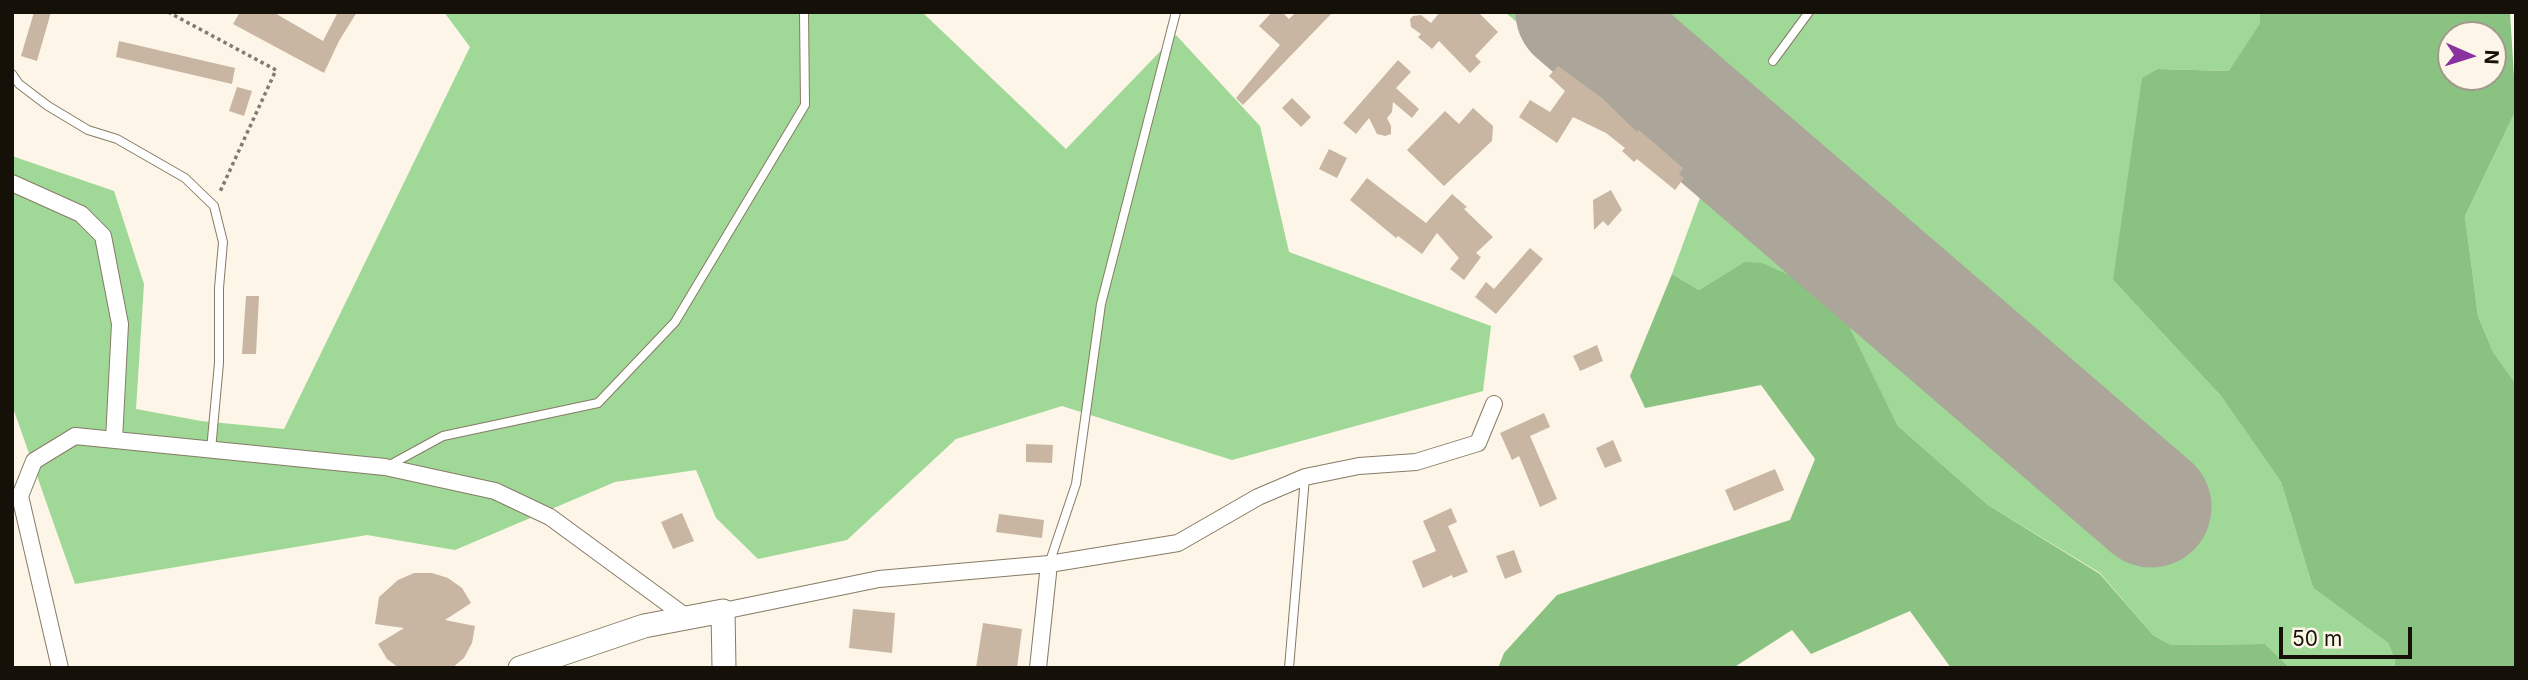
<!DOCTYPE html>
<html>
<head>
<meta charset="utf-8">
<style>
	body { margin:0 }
	#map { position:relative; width:2528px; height:680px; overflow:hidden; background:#fdf5e7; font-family:Inter,sans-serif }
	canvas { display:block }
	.frame { position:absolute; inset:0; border:14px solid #151109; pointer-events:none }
	.north { position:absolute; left:2437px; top:21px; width:70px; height:70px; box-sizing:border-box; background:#fdf5e7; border:2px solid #a09a8e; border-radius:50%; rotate:93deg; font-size:19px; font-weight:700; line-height:28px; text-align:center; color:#151109 }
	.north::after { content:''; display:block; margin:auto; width:24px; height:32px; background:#8a329e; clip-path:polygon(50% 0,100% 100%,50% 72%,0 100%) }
	.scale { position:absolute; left:2279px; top:627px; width:133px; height:32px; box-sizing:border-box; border:4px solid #151109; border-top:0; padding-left:9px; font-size:21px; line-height:24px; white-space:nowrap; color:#151109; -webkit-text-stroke:5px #fdf5e7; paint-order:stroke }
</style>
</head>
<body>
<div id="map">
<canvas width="2528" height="680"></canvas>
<div class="frame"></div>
<div class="north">N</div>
<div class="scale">50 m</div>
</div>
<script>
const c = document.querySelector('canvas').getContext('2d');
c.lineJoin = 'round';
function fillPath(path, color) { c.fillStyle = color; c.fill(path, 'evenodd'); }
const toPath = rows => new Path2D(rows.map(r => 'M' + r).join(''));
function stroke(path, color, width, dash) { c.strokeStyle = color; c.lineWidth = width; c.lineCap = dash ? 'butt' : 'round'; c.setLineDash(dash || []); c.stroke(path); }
const green = toPath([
	[444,12,922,12,1066,149,1176,35,1260,126,1289,252,1491,326,1483,391,1232,460,1062,406,956,439,847,540,758,559,716,518,696,470,615,482,455,550,367,535,75,584,12,405,12,156,114,191,144,284,136,409,201,421,284,429,470,47],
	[1505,12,2260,12,2260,23,2230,71,2158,69,2113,280,2221,396,2281,482,2313,588,2388,643,2395,660,2394,668,2290,668,2265,644,2171,645,2153,635,2100,573,1988,505,1898,426,1840,309,1744,262,1699,290,1672,274,1705,184],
	[2516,110,2516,384,2493,352,2478,316,2465,216]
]);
const forest = toPath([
	[2260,12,2510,12,2516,110,2465,216,2478,316,2493,352,2516,384,2516,668,2394,668,2395,660,2388,643,2313,588,2281,482,2221,396,2113,280,2142,78,2158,69,2229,71,2260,23],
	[2451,35,2493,35,2493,77,2451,77],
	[1744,262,1762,263,1812,285,1840,308,1898,426,1988,505,2100,574,2153,635,2171,645,2265,644,2290,668,1951,668,1910,611,1811,654,1792,630,1733,668,1498,668,1504,653,1557,595,1790,520,1815,459,1761,385,1645,408,1630,376,1672,274,1699,290]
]);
const runway = toPath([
	[1576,12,2151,507]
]);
const building = toPath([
	[34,12,51,12,37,61,21,56],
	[240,12,273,12,323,41,338,12,357,12,339,41,324,73,233,24],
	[1272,12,1282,12,1289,19,1296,12,1333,12,1243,105,1236,98,1280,45,1259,26],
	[1440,12,1478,12,1498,32,1475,56,1481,62,1470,73,1439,41,1432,49,1418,37,1421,34,1411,27,1410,19,1413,16,1421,15,1431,23],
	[119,41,235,68,232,84,116,57],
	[1398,60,1411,72,1396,88,1419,109,1412,118,1393,102,1392,112,1387,118,1391,126,1391,134,1385,136,1377,134,1369,118,1356,134,1343,123],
	[1558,66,1602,98,1637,132,1639,130,1683,168,1679,174,1684,178,1675,190,1637,159,1634,162,1622,151,1625,148,1606,133,1573,117,1557,143,1519,117,1530,100,1550,112,1565,91,1549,76],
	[237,87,252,91,244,116,229,111],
	[1292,98,1311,117,1301,127,1282,108],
	[1473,108,1493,126,1492,141,1444,186,1407,150,1445,111,1459,124],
	[1329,149,1347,158,1337,178,1319,169],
	[1367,178,1426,223,1452,194,1467,207,1464,209,1493,237,1476,253,1481,257,1464,280,1450,269,1459,258,1437,233,1422,254,1398,236,1396,238,1350,200],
	[1611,190,1622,210,1608,226,1603,221,1594,230,1593,200],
	[1530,248,1543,259,1496,314,1475,297,1486,282,1494,289],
	[246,296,259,296,256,354,242,354],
	[1597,345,1603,361,1580,371,1573,356],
	[1544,413,1550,427,1530,436,1557,499,1540,507,1519,456,1512,460,1500,433],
	[1613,440,1622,461,1605,468,1596,448],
	[1026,444,1053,445,1052,463,1026,462],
	[1775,469,1784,490,1734,511,1725,490],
	[1451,508,1457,522,1448,526,1468,572,1453,578,1452,575,1423,588,1412,561,1436,551,1423,521],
	[682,513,694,541,673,549,661,522],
	[999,514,1044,520,1042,538,996,532],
	[1514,550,1522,572,1505,579,1496,556],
	[414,573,432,573,448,578,462,588,471,603,445,620,475,626,472,643,464,658,452,668,399,668,387,659,378,644,404,628,375,624,379,597,398,580],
	[853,609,895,613,892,653,849,648],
	[983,623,1022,629,1017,668,976,668]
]);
const path = toPath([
	[168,12,276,70,219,194]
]);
const lane = toPath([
	[1773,61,1809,12],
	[12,74,19,84,48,106,88,130,117,139,185,178,214,206,223,242,219,288,219,363,211,450],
	[388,466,443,436,598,403,675,322,805,105,804,12],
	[1049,564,1076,484,1101,304,1176,12],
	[1289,668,1305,477]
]);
const street = toPath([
	[12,183,81,214,103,236,120,324,114,440],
	[723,611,879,579,1049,564,1178,543,1258,497,1305,477,1359,466,1416,462,1478,443,1494,404],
	[60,668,20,496,34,461,75,436,385,467,495,491,550,517,689,619],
	[1038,668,1049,564]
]);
const secondary = toPath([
	[520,668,644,626,723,611,724,668]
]);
fillPath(green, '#9fd897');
fillPath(forest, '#8ac282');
stroke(runway, '#aca599', 121);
fillPath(building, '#c8b6a2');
stroke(lane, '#877b65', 10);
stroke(street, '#877b65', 18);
stroke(secondary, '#877b65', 25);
stroke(path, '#807a70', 3.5, [3.5, 3.5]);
stroke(lane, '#fff', 8);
stroke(street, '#fff', 16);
stroke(secondary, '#fff', 23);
</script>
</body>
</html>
